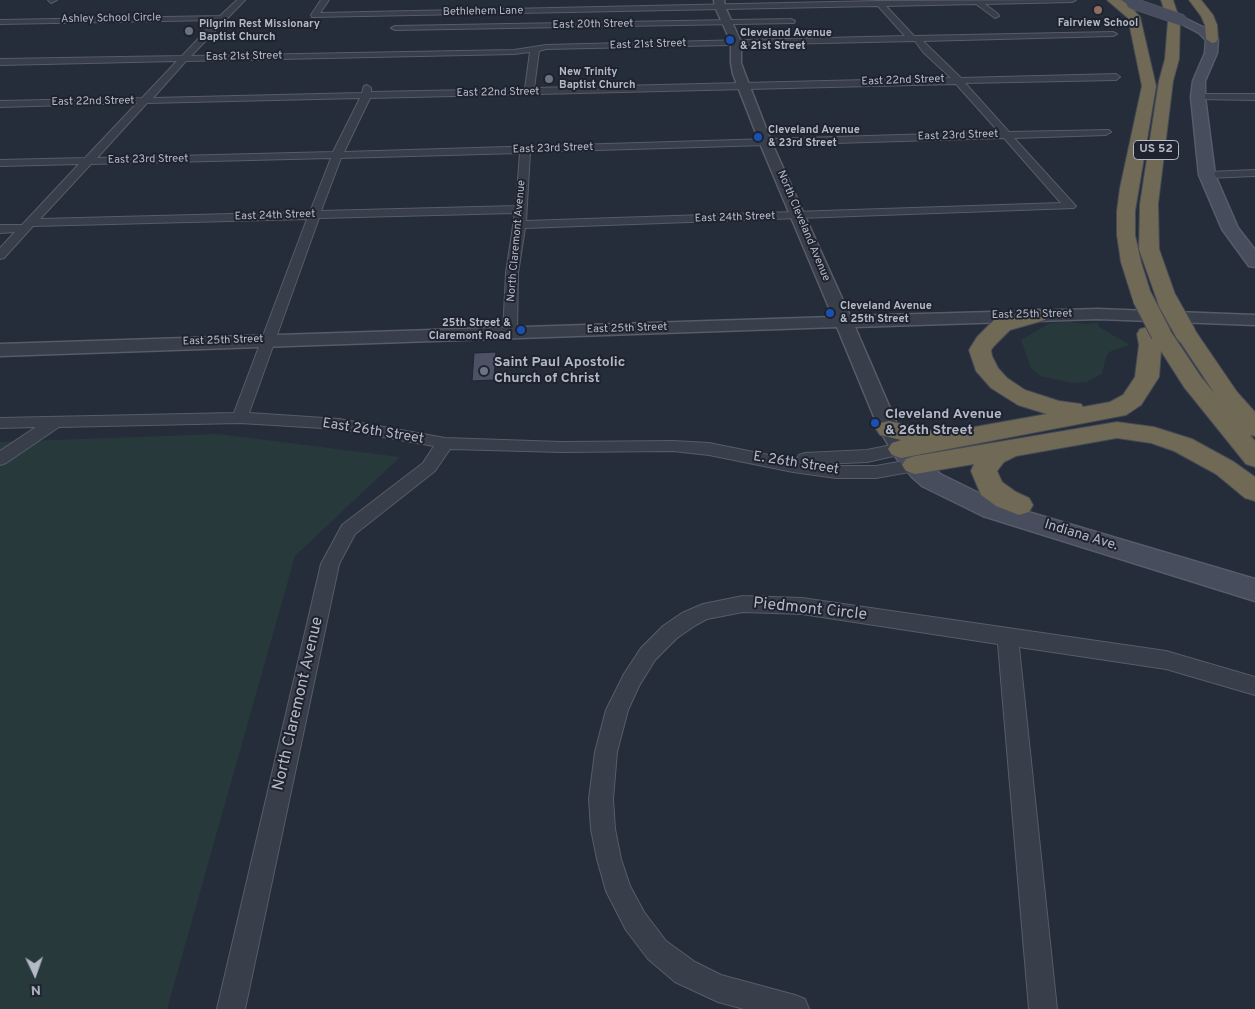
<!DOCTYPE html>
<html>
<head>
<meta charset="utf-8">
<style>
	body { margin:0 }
	#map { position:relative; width:1255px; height:1009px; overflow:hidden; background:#252c3a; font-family:Overpass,sans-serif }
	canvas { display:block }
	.north { position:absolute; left:10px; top:949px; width:50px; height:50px; -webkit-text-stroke:4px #1e232f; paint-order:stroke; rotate:177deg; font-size:14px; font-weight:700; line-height:20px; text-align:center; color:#b4b9c6 }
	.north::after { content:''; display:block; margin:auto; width:18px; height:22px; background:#b4b9c6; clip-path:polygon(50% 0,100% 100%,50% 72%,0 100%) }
</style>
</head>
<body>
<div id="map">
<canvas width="1255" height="1009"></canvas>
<div class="north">N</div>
</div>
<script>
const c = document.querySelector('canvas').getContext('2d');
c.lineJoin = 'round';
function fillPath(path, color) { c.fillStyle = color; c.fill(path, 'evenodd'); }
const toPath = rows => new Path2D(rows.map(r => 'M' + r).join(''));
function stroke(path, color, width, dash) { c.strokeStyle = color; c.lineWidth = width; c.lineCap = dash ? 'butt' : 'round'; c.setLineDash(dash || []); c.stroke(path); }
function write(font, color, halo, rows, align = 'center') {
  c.font = font + ' Overpass,sans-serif'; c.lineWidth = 4; c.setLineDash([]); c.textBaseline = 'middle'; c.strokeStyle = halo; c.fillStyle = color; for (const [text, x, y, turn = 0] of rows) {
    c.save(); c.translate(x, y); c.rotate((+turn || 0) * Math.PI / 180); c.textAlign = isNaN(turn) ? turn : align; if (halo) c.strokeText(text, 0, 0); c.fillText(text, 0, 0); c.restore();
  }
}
const green = toPath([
	[1069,322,1086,324,1098,323,1099,327,1130,345,1109,352,1106,357,1102,374,1086,382,1072,383,1040,376,1031,368,1021,340,1050,323],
	[218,434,400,457,295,556,167,1009,0,1009,0,442]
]);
const building = toPath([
	[496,352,494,380,472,381,474,353,496,352]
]);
const minor = toPath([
	[48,0,57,0,51,3,48,0],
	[237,0,245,0,191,56,514,50,546,45,905,36,878,6,312,17,311,15,321,0,329,0,320,13,879,1,1076,0,1072,2,985,4,998,14,999,16,995,18,976,4,886,6,914,36,1113,32,1117,34,1113,36,923,41,961,78,1116,74,1120,77,1116,80,965,83,1009,132,1109,130,1111,132,1106,135,1014,138,1074,204,1076,206,1074,208,525,228,518,273,517,333,510,337,503,333,506,273,515,213,319,218,249,413,339,419,445,438,562,442,673,441,709,443,798,461,797,459,799,455,805,453,867,450,901,443,907,445,909,449,907,453,867,462,820,464,836,466,876,466,915,459,921,461,923,465,921,469,915,471,876,478,836,478,793,472,709,455,673,451,562,452,450,449,435,471,355,534,339,564,245,1009,217,1009,321,564,342,525,423,463,434,446,339,429,240,423,59,427,6,463,0,465,0,451,36,427,0,428,0,418,234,413,307,219,33,226,4,258,0,259,0,248,15,232,0,233,0,225,22,225,79,164,0,166,0,160,85,158,137,103,0,107,0,101,142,98,177,61,0,65,0,59,182,56,216,20,0,24,0,20,220,16,237,0],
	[915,41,923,52,951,78,534,88,539,51,546,49,915,41],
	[530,52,525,89,371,92,371,88,367,85,364,86,362,93,153,98,186,61,514,54,530,52],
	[956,84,999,132,344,152,370,98,956,84],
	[360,98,333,152,97,158,147,103,360,98],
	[1004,138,1061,203,526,221,530,152,1004,138],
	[520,153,516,206,321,211,341,158,520,153],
	[331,158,310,212,40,219,91,164,331,158],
	[791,19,795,21,794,23,395,30,391,28,395,26,791,19],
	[1198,94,1255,94,1255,100,1195,99,1193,97,1198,94],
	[1255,170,1255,176,1207,178,1202,175,1207,172,1255,170],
	[743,596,802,598,1166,651,1255,677,1255,695,1166,669,1019,647,1057,1009,1029,1009,998,644,802,614,743,612,707,619,696,625,677,638,655,660,639,686,628,710,617,752,613,799,615,829,621,859,630,886,644,912,666,941,695,962,721,975,795,995,805,999,809,1009,744,1009,718,1002,675,982,648,959,626,930,606,891,597,859,591,829,589,799,595,752,606,710,624,674,641,648,663,626,682,613,703,604,743,596]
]);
const tertiary = toPath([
	[714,0,724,0,725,7,741,42,741,63,745,74,771,141,850,316,1098,309,1255,315,1255,325,1098,319,855,327,899,429,912,449,908,454,901,456,894,454,879,429,837,327,0,356,0,344,833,317,759,141,733,74,731,63,731,42,715,7,714,0]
]);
const secondary = toPath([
	[1116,0,1133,0,1137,3,1132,6,1116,0],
	[1182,17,1207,29,1218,39,1217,53,1205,81,1205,97,1215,175,1238,228,1255,250,1255,267,1249,266,1222,229,1199,175,1191,97,1193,81,1205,53,1206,40,1199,33,1178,22,1177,20,1182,17],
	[901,441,909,443,940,474,1001,504,1255,579,1255,601,983,516,922,486,913,478,889,449,893,443,901,441]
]);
const motorway = toPath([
	[1107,0,1121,0,1130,6,1140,17,1156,86,1135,211,1135,235,1141,262,1152,297,1149,301,1142,303,1135,301,1132,297,1121,262,1117,235,1117,211,1120,188,1142,86,1128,18,1107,0],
	[1161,0,1173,0,1180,21,1179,59,1173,81,1158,204,1159,249,1177,300,1174,304,1167,306,1160,304,1157,300,1139,249,1140,204,1159,81,1165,59,1168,21,1161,0],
	[1189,0,1201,0,1213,15,1217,25,1218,39,1216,42,1212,43,1206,39,1205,25,1201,16,1189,0],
	[1037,309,1045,310,1048,315,1045,320,1010,330,994,346,991,350,992,356,998,368,1007,378,1025,390,1059,401,1081,404,1083,407,1110,402,1123,395,1135,377,1139,345,1137,334,1140,329,1148,327,1169,329,1201,377,1215,394,1175,334,1178,329,1186,327,1194,329,1237,392,1255,412,1255,436,1250,435,1255,441,1255,467,1246,464,1184,387,1161,351,1159,377,1141,405,1126,415,901,458,892,455,888,449,892,443,901,440,880,435,876,429,880,423,889,421,941,433,1047,414,1018,405,991,388,976,371,969,350,977,337,994,320,1037,309],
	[1117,422,1154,427,1192,439,1234,462,1255,477,1255,501,1245,498,1216,474,1174,451,1151,443,1117,438,1016,456,1004,462,997,471,1002,482,1016,492,1029,498,1033,505,1029,512,1019,515,996,506,981,495,971,471,974,464,915,474,906,471,902,465,906,459,915,456,1117,422]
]);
const secondaryBridge = toPath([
	[1132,3,1182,20]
]);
const motorwayBridge = toPath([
	[1142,297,1161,334],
	[1167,300,1186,334]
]);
const markers = [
	[1098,10,5,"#8d6e63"],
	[189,31,5,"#6b7280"],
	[730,40,5,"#1a4fb4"],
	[549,79,5,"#6b7280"],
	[758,137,5,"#1a4fb4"],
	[830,313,5,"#1a4fb4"],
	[521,330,5,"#1a4fb4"],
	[484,371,5,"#6b7280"],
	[875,423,5,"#1a4fb4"]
];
const farStreetnames = [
	["Bethlehem Lane",483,12,-1],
	["Ashley School Circle",111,19,-1],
	["East 20th Street",593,25,-1],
	["East 21st Street",648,45,-2],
	["East 21st Street",244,57,-1],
	["East 22nd Street",903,81,-2],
	["East 22nd Street",498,93,-1],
	["East 22nd Street",93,102,-1],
	["East 23rd Street",958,136,-2],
	["East 23rd Street",553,149,-2],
	["East 23rd Street",148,160,-1],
	["East 24th Street",275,216,-2],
	["East 24th Street",735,218,-2],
	["North Cleveland Avenue",803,226,67],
	["North Claremont Avenue",517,241,-85],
	["East 25th Street",1032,315,-1],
	["East 25th Street",627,329,-2],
	["East 25th Street",223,341,-2]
];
const farPoinames = [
	["Fairview School",1098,24,"center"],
	["Pilgrim Rest Missionary",199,25],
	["Baptist Church",199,38],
	["Cleveland Avenue",740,34],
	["& 21st Street",740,47],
	["New Trinity",559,73],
	["Baptist Church",559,86],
	["Cleveland Avenue",768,131],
	["& 23rd Street",768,144],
	["Cleveland Avenue",840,307],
	["& 25th Street",840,320],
	["25th Street &",511,324,"right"],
	["Claremont Road",511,337,"right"]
];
const shields = [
	[1156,150,45]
];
const shieldNames = [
	["US 52",1156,150]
];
const poiNames = [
	["Saint Paul Apostolic",494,363],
	["Church of Christ",494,379],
	["Cleveland Avenue",885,415],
	["& 26th Street",885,431]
];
const streetNames = [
	["East 26th Street",373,432,9],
	["E. 26th Street",796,464,9],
	["Indiana Ave.",1081,536,17]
];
const nearStreetnames = [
	["Piedmont Circle",810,610,6],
	["North Claremont Avenue",299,704,-77]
];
fillPath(green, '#28393c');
fillPath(building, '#4c5263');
stroke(building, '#202531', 1);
stroke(minor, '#575c68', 2);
stroke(tertiary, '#575c68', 3);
stroke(secondary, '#575c68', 3);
stroke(motorway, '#444955', 2);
fillPath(minor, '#393e4b');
fillPath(tertiary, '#393e4b');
fillPath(secondary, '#474d5d');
fillPath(motorway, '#706956');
stroke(secondaryBridge, '#575c68', 12, []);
stroke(motorwayBridge, '#444955', 22, []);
stroke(secondaryBridge, '#474d5d', 11);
stroke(motorwayBridge, '#706956', 20);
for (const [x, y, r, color] of markers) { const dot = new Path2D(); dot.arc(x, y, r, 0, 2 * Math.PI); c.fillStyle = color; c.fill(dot); stroke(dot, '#1e232f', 2); }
write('11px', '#b4b9c6', '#1e232f', farStreetnames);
write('bold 11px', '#b4b9c6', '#1e232f', farPoinames, 'left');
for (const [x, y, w] of shields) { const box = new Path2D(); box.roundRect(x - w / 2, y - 9.5, w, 19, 4); c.fillStyle = '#1e232f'; c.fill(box); stroke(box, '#b4b9c6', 1); }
write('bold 12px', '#b4b9c6', null, shieldNames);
write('bold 14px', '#b4b9c6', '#1e232f', poiNames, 'left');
write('14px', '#b4b9c6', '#1e232f', streetNames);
write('16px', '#b4b9c6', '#1e232f', nearStreetnames);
</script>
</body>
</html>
